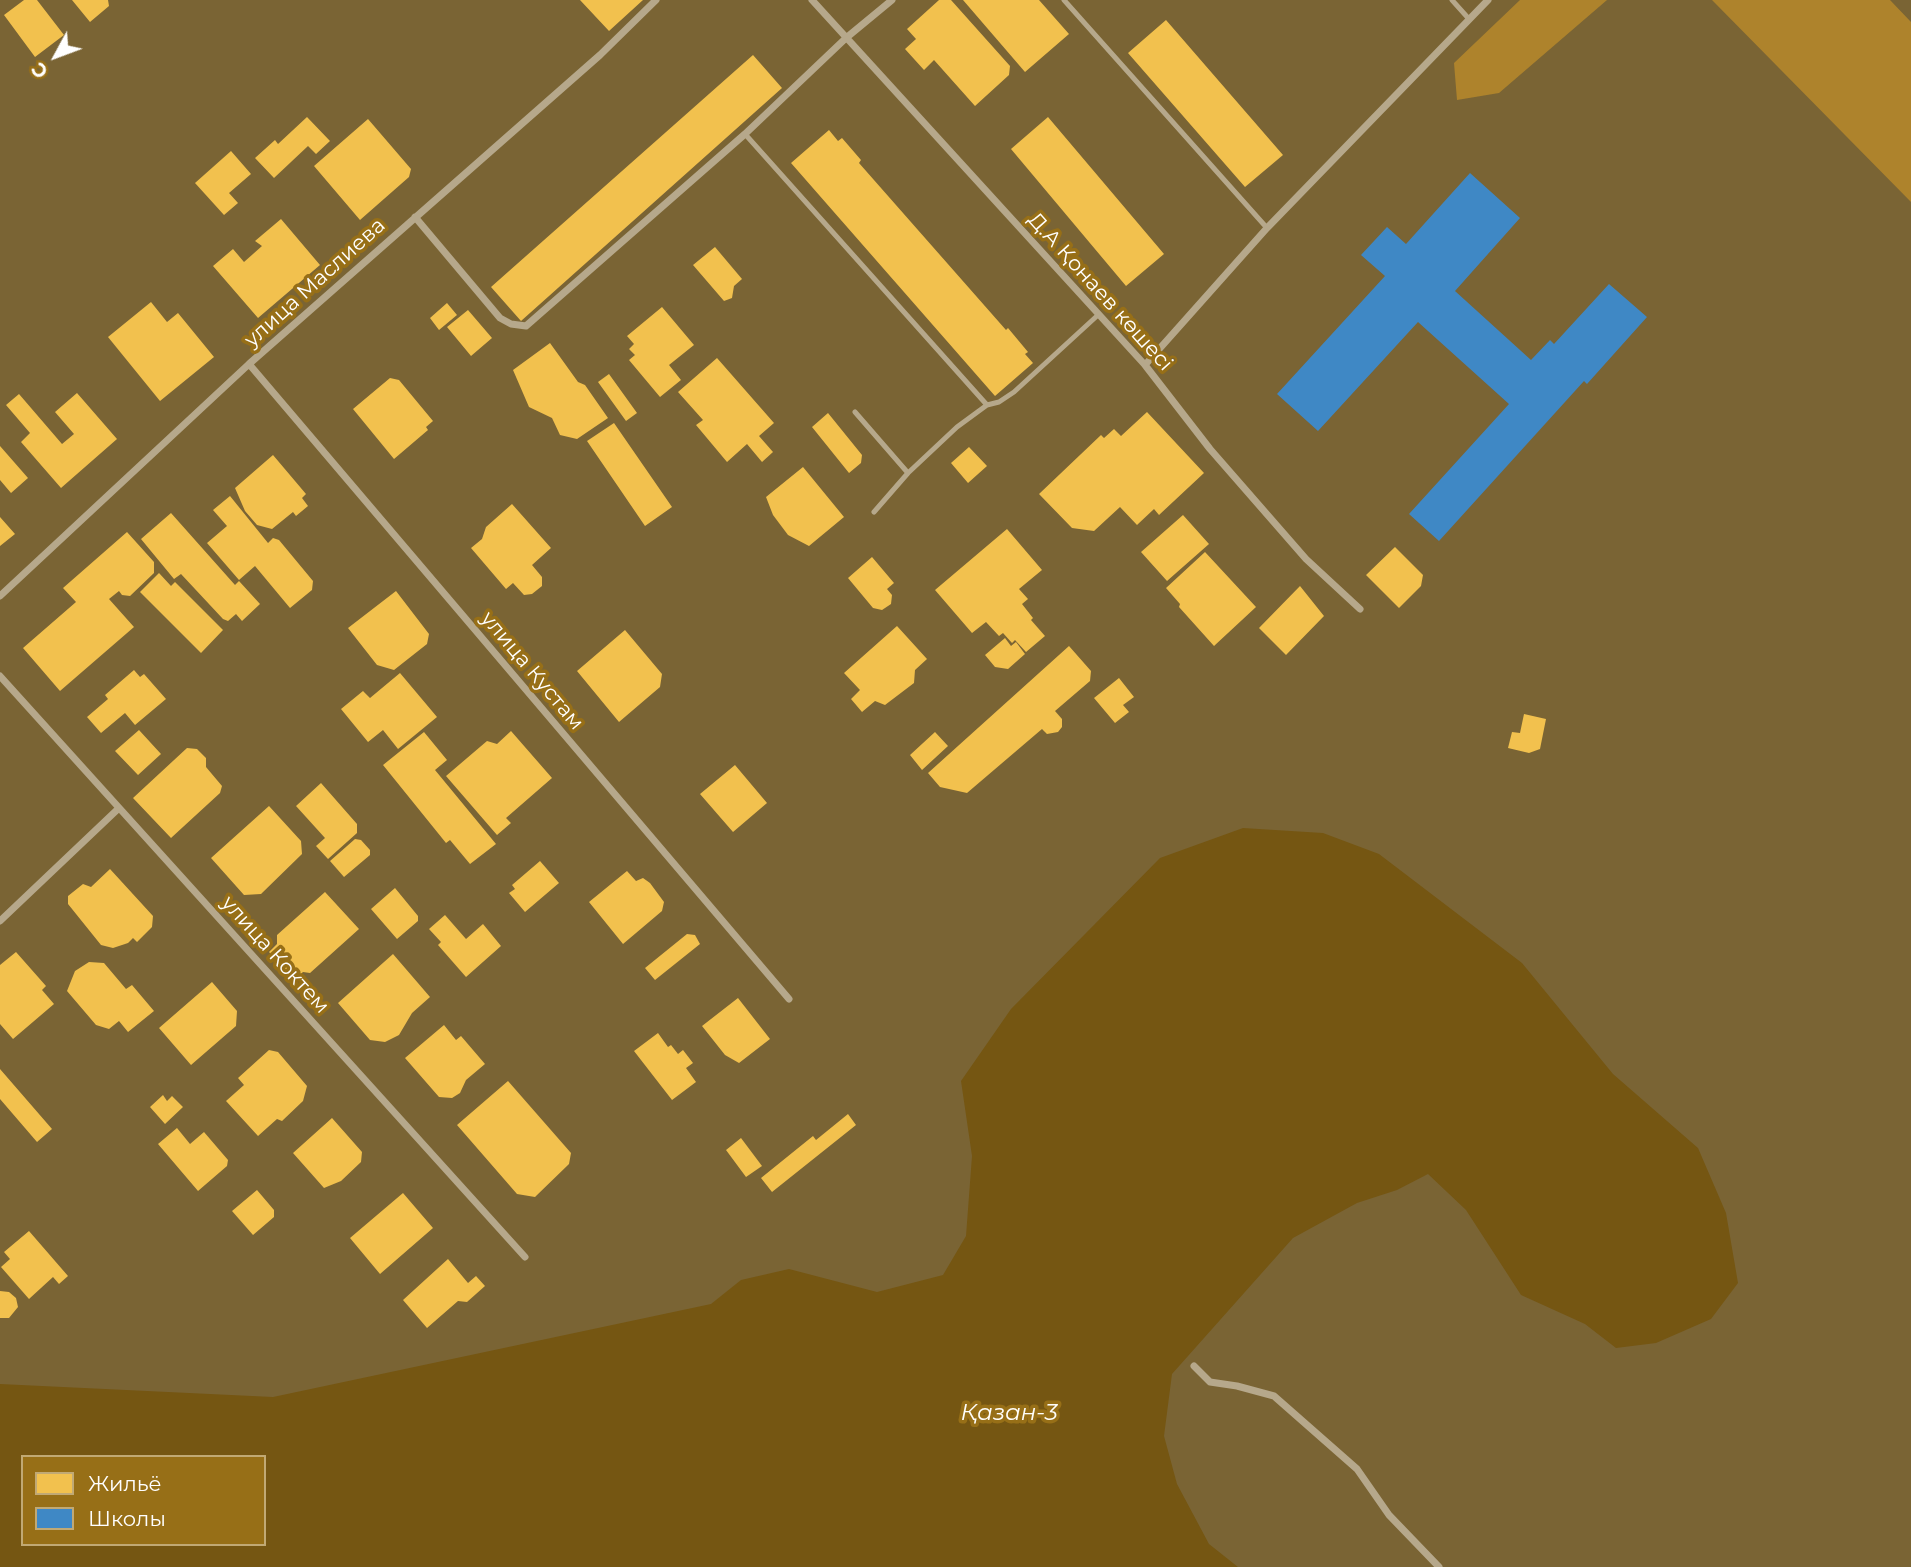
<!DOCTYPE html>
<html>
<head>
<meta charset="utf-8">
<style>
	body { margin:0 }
	#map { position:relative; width:1911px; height:1567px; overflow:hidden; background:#7a6434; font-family:Montserrat,sans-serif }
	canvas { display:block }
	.legend { position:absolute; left:21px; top:1455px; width:245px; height:91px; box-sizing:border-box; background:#976f17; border:2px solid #c1a974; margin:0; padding:9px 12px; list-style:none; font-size:21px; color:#fff }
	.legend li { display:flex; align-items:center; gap:14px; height:35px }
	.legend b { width:35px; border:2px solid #c1a974 }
	.north { position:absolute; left:21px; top:21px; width:70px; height:70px; -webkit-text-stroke:5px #976f17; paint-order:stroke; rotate:229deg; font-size:19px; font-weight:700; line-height:28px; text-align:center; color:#fff }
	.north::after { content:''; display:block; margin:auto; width:24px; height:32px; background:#fff; clip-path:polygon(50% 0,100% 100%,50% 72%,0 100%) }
</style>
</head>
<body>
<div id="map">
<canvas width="1911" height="1567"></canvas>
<ul class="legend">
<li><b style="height:19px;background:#f2c14e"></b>Жильё</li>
<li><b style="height:19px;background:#3f88c5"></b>Школы</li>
</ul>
<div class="north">С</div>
</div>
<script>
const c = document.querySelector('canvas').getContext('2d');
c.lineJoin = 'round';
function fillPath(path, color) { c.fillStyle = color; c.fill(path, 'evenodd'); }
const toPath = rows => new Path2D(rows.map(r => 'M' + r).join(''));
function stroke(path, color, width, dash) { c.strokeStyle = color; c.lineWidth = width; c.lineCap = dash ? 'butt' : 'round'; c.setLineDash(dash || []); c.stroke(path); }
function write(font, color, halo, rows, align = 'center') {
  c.font = font + ' Montserrat,sans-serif'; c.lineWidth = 7; c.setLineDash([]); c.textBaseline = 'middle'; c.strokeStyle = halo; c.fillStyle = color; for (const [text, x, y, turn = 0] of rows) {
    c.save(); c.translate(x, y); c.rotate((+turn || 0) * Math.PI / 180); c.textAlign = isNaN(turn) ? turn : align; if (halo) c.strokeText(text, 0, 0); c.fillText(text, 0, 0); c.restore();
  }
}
const green = toPath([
	[1520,0,1607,0,1499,93,1457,100,1454,63],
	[1712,0,1890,0,1911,22,1911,202]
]);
const water = toPath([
	[1243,828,1323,833,1379,854,1522,963,1613,1074,1698,1148,1726,1213,1738,1283,1711,1319,1656,1343,1616,1348,1585,1324,1521,1295,1466,1210,1428,1174,1397,1190,1357,1203,1293,1238,1172,1374,1164,1436,1177,1484,1209,1544,1238,1567,0,1567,0,1384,273,1397,711,1304,741,1280,789,1269,877,1292,943,1275,966,1236,972,1156,961,1081,1011,1009,1160,858],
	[23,1457,264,1457,264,1544,23,1544]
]);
const homes = toPath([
	[24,0,37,0,64,35,35,57,4,15],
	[72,0,108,0,109,6,90,22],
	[580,0,643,0,609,31],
	[939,0,951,0,1010,66,1009,75,975,106,934,60,924,70,905,49,916,39,907,29],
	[963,0,1039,0,1069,34,1025,72],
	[1166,20,1283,155,1245,187,1128,53],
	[753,55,782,88,521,321,491,287],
	[307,117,330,141,316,154,308,146,274,178,255,158,275,140,278,144],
	[1048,117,1164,254,1126,286,1011,149],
	[368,119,411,169,409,177,360,220,314,166],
	[829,130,838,141,842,138,861,160,859,163,1006,330,1008,328,1028,352,1025,354,1033,363,995,396,791,163],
	[231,151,251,174,229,193,238,203,224,215,195,183],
	[281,219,320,265,258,318,213,266,233,249,244,262,262,246,255,241],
	[715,247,742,279,734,286,732,298,724,301,693,265],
	[151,302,167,322,178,313,214,357,160,401,108,337],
	[447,303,457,315,439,330,430,318],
	[662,307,694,345,669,365,681,380,660,397,629,360,635,355,629,349,634,344,627,336],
	[468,310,492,338,471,356,447,327],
	[550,343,578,382,585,385,608,418,577,439,560,435,552,418,529,407,513,370],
	[717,358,774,423,759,436,773,452,762,462,747,444,727,462,696,425,703,420,678,392],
	[609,374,637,413,626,421,598,382],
	[390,378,399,380,433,421,426,427,428,430,394,459,353,409],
	[77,393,117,439,61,488,21,442,30,433,6,405,19,394,62,444,74,434,55,412],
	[1147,412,1204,473,1159,515,1154,509,1137,525,1120,507,1094,531,1072,528,1039,494,1101,435,1104,438,1114,429,1121,436],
	[828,413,862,455,861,463,849,473,812,427],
	[614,423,672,507,645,526,587,441],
	[0,446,28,478,11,493,0,480],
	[969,447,987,466,968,483,951,463],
	[273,455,306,494,302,498,308,506,296,516,293,512,272,529,257,525,245,511,235,488],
	[803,467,844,517,809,546,788,535,773,515,766,497],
	[230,496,268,543,273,538,279,540,313,581,312,590,290,608,255,566,239,580,207,543,227,526,213,510],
	[512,504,551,548,532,565,542,577,542,586,532,594,524,595,513,583,506,589,471,548,482,539,486,527],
	[171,513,235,585,239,581,260,604,242,621,236,614,228,621,223,619,181,574,174,579,141,539],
	[1183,515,1209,544,1167,581,1141,552],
	[0,517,15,534,0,546],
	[1007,529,1042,570,1019,589,1028,599,1022,604,1033,618,1031,620,1045,636,1026,652,1015,640,1012,643,1003,633,999,636,986,622,972,633,935,590],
	[127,532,154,562,154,573,130,596,122,595,119,591,109,599,134,627,60,691,23,648,76,602,63,588],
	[1395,547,1423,575,1421,586,1399,608,1366,575],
	[1205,552,1256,607,1214,646,1179,607,1180,604,1166,588],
	[872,557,894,583,887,589,892,595,891,604,882,610,873,608,848,578],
	[159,573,171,586,175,582,223,630,201,653,140,592],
	[1300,586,1324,616,1286,655,1259,628],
	[396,591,429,634,427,644,394,670,377,665,348,628],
	[897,626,927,659,915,670,914,683,885,705,875,701,862,712,851,699,860,690,844,673],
	[625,630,662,674,660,687,619,722,577,671],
	[1005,638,1011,646,1016,642,1025,654,1008,669,995,667,985,655],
	[1069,646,1091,671,1090,681,1055,711,1062,719,1062,727,1058,732,1047,734,1042,729,967,793,940,787,928,773],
	[134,670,140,677,144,674,166,699,135,725,125,713,101,733,87,717,108,699,105,695],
	[400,673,437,717,398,749,383,730,368,742,341,709,363,691,370,698],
	[1119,678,1134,697,1123,705,1129,712,1115,723,1094,698],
	[1524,714,1546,719,1540,749,1529,753,1508,748,1512,732,1520,733],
	[139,730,161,754,138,775,115,751],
	[511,731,552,778,506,818,511,823,497,835,446,776,487,741,497,744],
	[424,732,447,760,435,770,496,844,470,864,450,840,446,843,383,765],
	[935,732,948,746,922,770,910,755],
	[187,748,197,749,206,758,206,767,222,786,220,793,171,838,133,798],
	[735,765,767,803,733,832,700,794],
	[321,783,357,824,357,833,328,859,316,846,325,838,296,806],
	[269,806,301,841,302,854,261,894,244,895,211,858],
	[355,839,361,840,370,850,370,855,344,877,330,861],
	[540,861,559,883,525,912,509,893,515,889,512,885],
	[110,869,153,916,152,927,137,942,133,938,128,943,113,948,101,945,68,904,68,896,83,884,91,887],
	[627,871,636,881,643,878,650,883,664,902,662,911,623,944,589,902],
	[395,888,418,916,418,921,397,939,371,909],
	[325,892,359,929,310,973,303,972,294,980,269,952,277,944,277,935],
	[445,915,466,939,483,924,501,946,466,977,438,945,441,942,429,929],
	[687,934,695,935,700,944,655,980,645,968],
	[16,952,46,986,42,990,54,1004,13,1039,0,1024,0,965],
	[393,954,430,997,412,1013,399,1035,385,1042,370,1040,338,1003],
	[89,962,104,963,126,989,132,985,154,1011,128,1032,119,1021,109,1029,96,1025,67,991,75,971],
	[212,982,237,1011,236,1026,191,1065,159,1028],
	[738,998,770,1039,739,1063,725,1055,702,1026],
	[444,1025,456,1040,461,1036,485,1064,466,1080,460,1093,452,1098,439,1097,405,1058],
	[658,1033,668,1047,671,1045,678,1054,683,1050,693,1063,686,1068,696,1082,672,1100,634,1051],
	[269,1050,278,1052,307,1086,303,1101,282,1121,277,1119,258,1136,226,1101,244,1085,238,1078],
	[0,1069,52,1129,37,1142,0,1099],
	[508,1081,571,1153,569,1164,535,1197,517,1194,457,1125],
	[163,1095,167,1101,172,1096,183,1107,165,1124,150,1107],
	[848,1114,856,1125,772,1192,761,1178,813,1136,816,1140],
	[332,1118,362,1152,361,1162,341,1181,324,1188,293,1153],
	[177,1128,190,1144,204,1132,228,1160,227,1166,198,1191,158,1144],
	[741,1138,762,1166,746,1177,726,1150],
	[257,1190,274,1210,274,1217,253,1235,232,1211],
	[403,1193,433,1228,380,1274,350,1238],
	[29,1231,68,1276,59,1284,53,1277,29,1299,1,1267,10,1259,4,1252],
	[448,1259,468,1283,476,1276,485,1286,467,1302,458,1301,427,1328,403,1300],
	[0,1291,9,1292,16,1298,18,1307,9,1318,0,1318]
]);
const schools = toPath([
	[1470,173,1520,218,1455,291,1531,360,1550,340,1554,344,1609,284,1647,317,1587,384,1584,381,1439,541,1409,514,1509,404,1418,322,1318,431,1277,394,1385,276,1361,255,1387,227,1406,244]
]);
const lane = toPath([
	[1064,0,1267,228],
	[1452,0,1469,19],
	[745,134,987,405],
	[855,412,908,473],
	[874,512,908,473,957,427,987,405,999,402,1014,392,1098,315]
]);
const street = toPath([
	[812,0,1145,365,1210,449,1306,559,1360,609],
	[415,217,500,318,511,324,526,326,745,134,846,38,892,0],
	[249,364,789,999],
	[1145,365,1267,228,1488,0],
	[0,596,249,364,600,55,656,0],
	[0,676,525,1257],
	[0,921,119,808],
	[1194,1366,1210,1382,1237,1386,1274,1396,1357,1469,1389,1515,1439,1567]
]);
const streetNames = [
	["улица Маслиева",315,283,-42],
	["Д.А Қонаев көшесі",1100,292,48],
	["улица Кустам",532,671,50],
	["улица Коктем",275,955,48]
];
const waterNames = [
	["Қазан-3",1009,1413]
];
fillPath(green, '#ae832c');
fillPath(water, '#755612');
fillPath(homes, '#f2c14e');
fillPath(schools, '#3f88c5');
stroke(lane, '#b6a88b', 5);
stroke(street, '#b6a88b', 7);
write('21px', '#fff', '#976f17', streetNames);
write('italic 23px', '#fffefb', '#976f17', waterNames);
</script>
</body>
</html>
